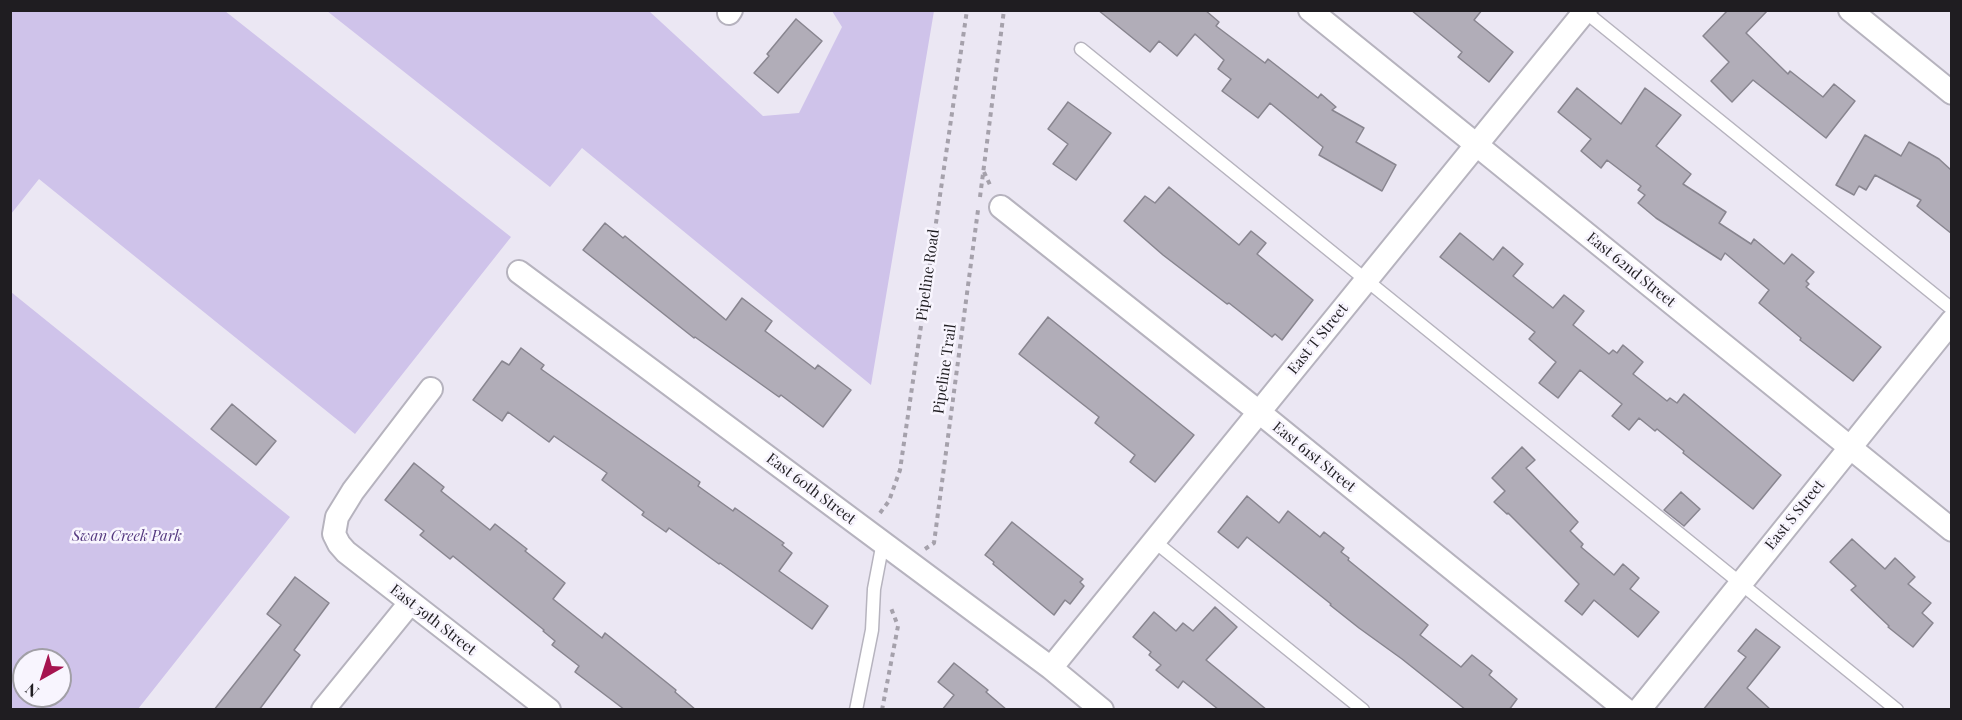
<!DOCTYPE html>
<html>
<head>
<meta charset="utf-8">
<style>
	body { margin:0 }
	#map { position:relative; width:1962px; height:720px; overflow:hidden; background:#ebe7f3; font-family:"Playfair Display",serif }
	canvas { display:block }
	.frame { position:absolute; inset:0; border:12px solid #1f1d21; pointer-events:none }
	.north { position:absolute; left:12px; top:648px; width:60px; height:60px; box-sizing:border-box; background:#f8f5fe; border:2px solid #a19fa6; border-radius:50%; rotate:219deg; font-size:16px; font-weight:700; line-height:24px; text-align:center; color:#1f1d21 }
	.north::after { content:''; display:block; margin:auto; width:21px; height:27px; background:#a61450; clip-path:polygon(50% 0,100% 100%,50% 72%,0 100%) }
</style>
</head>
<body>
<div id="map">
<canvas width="1962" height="720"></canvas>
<div class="frame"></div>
<div class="north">N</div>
</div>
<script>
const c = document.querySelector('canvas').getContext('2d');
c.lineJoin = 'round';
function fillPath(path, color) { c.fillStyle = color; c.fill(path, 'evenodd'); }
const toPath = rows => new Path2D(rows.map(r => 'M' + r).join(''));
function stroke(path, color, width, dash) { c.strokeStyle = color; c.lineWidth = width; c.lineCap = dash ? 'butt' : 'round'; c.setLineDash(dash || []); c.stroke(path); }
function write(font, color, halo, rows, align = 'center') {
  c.font = font + ' "Playfair Display",serif'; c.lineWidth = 5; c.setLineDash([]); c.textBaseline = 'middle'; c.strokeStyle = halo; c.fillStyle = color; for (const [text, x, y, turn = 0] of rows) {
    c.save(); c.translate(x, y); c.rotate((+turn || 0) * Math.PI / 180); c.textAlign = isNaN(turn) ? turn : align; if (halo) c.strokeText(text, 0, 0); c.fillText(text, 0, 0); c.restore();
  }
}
const green = toPath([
	[225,11,511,237,355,434,39,179,11,214,11,11],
	[327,11,649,11,763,116,799,113,842,27,832,11,934,11,871,385,582,148,550,187],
	[11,292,290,517,138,709,11,709],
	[24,660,60,660,60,696,24,696]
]);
const building = toPath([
	[1098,10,1205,10,1219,22,1216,26,1265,63,1268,59,1318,98,1321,94,1336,107,1332,110,1364,128,1356,142,1396,165,1382,191,1319,155,1323,147,1270,103,1258,118,1222,91,1231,79,1218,69,1224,60,1195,34,1177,56,1159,41,1150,52,1098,10],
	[1411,10,1482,10,1474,20,1513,52,1489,82,1458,57,1462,52,1411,10],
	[1728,10,1768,10,1746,33,1788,74,1790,71,1823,97,1834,84,1855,101,1826,138,1753,80,1732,102,1711,81,1729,62,1703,36,1728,10],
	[796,19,822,41,778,93,754,73,769,56,767,54,796,19],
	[1577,88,1621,124,1645,88,1681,115,1656,146,1691,174,1683,184,1726,212,1719,223,1751,244,1754,239,1784,264,1792,254,1814,272,1806,281,1809,284,1806,287,1881,347,1853,381,1800,340,1801,338,1759,303,1769,290,1725,253,1721,260,1656,218,1638,203,1645,195,1638,190,1641,186,1607,160,1601,168,1581,151,1591,139,1558,112,1577,88],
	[1068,102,1111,133,1076,180,1053,164,1068,144,1048,129,1068,102],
	[1865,135,1901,156,1909,142,1939,159,1951,170,1952,234,1917,206,1921,200,1875,175,1866,190,1859,186,1854,195,1836,185,1865,135],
	[1169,187,1239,245,1251,231,1266,243,1257,254,1313,300,1282,340,1275,334,1272,337,1229,303,1227,304,1163,255,1124,221,1145,196,1155,203,1169,187],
	[605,223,623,238,625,236,726,320,742,298,772,321,765,331,815,369,818,365,851,390,823,427,781,395,779,397,695,337,694,338,583,250,605,223],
	[1460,233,1493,260,1503,247,1523,264,1513,276,1553,308,1564,295,1584,311,1573,325,1609,354,1613,350,1617,353,1623,345,1643,362,1633,374,1667,401,1670,398,1677,403,1684,394,1781,475,1753,509,1683,453,1684,451,1657,429,1655,431,1639,418,1629,430,1612,416,1622,404,1580,370,1558,398,1539,383,1556,362,1529,339,1535,332,1440,257,1460,233],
	[1048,317,1194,435,1155,482,1130,462,1135,455,1095,423,1099,417,1019,354,1048,317],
	[521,348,544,365,541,369,700,482,698,486,733,511,735,508,784,543,782,545,792,553,779,571,828,606,812,629,720,563,719,564,669,528,666,532,642,515,644,512,602,480,607,473,554,436,549,442,508,412,502,421,473,400,502,361,509,365,521,348],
	[232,404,276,441,256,465,211,429,232,404],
	[1522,447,1535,460,1526,468,1578,522,1570,531,1583,544,1581,547,1614,575,1623,564,1639,578,1630,589,1659,612,1638,637,1594,600,1582,615,1565,601,1579,584,1508,513,1507,514,1494,502,1505,491,1492,478,1522,447],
	[414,463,444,487,441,491,490,530,495,524,527,549,525,551,565,583,553,599,602,638,605,633,676,690,675,692,696,710,625,710,575,672,579,666,552,645,555,641,543,631,544,630,453,556,450,559,420,535,424,531,385,500,414,463],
	[1681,492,1700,509,1684,526,1664,510,1681,492],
	[1247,496,1279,523,1288,511,1320,537,1324,532,1344,548,1341,552,1349,558,1348,560,1428,625,1420,635,1461,667,1472,655,1492,671,1489,675,1517,699,1509,710,1466,710,1402,659,1359,628,1330,605,1331,604,1247,537,1238,548,1218,532,1247,496],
	[1012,522,1083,579,1080,582,1084,586,1070,604,1065,600,1054,615,993,564,994,562,985,555,1012,522],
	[1852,539,1885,569,1895,558,1915,577,1908,584,1931,603,1922,613,1933,623,1913,647,1888,627,1889,626,1851,590,1856,586,1830,562,1852,539],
	[295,577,329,603,294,650,300,655,259,710,214,710,281,625,267,614,295,577],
	[1215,607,1237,627,1206,660,1267,710,1219,710,1183,681,1178,688,1156,670,1161,665,1149,655,1151,652,1133,637,1154,612,1176,631,1183,623,1193,631,1215,607],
	[1756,629,1780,647,1747,688,1771,710,1703,710,1746,657,1738,651,1756,629],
	[954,663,988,690,986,692,1007,710,942,710,954,695,938,682,954,663]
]);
const path = toPath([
	[984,172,991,187],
	[980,197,1004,10],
	[880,513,889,501,900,470,967,10],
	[925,549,934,543,978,210],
	[882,710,898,626,891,608]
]);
const service = toPath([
	[1583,10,1952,309],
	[1081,49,1897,710],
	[1154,541,1363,710],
	[856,710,872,630,874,589,883,542]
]);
const minor = toPath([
	[1310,10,1952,530],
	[1850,10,1952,93],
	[729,13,731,10],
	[1001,207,1259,412,1626,710],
	[519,272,1051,668,1102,710],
	[431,389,353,491,337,517,334,534,339,544,346,552,549,710],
	[1051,668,1586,10],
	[323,710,410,603],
	[1639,710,1952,321]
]);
const streetNames = [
	["East 62nd Street",1631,270,39],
	["Pipeline Road",928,275,-82],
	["East T Street",1318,339,-51],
	["Pipeline Trail",945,369,-82],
	["East 61st Street",1314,457,39],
	["East 60th Street",811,489,37],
	["East S Street",1795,515,-51],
	["East 59th Street",433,620,38]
];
const parkNames = [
	["Swan Creek Park",127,536]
];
fillPath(green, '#cfc3ea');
fillPath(building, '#b1adb8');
stroke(building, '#88858f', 1.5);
stroke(service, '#b6b3be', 15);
stroke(minor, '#b6b3be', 26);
stroke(path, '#a5a1ab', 4, [4.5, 4.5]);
stroke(service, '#fff', 12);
stroke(minor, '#fff', 22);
write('15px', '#1f1d21', '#f8f5fe', streetNames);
write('italic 15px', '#54387f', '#f8f5fe', parkNames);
</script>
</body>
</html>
